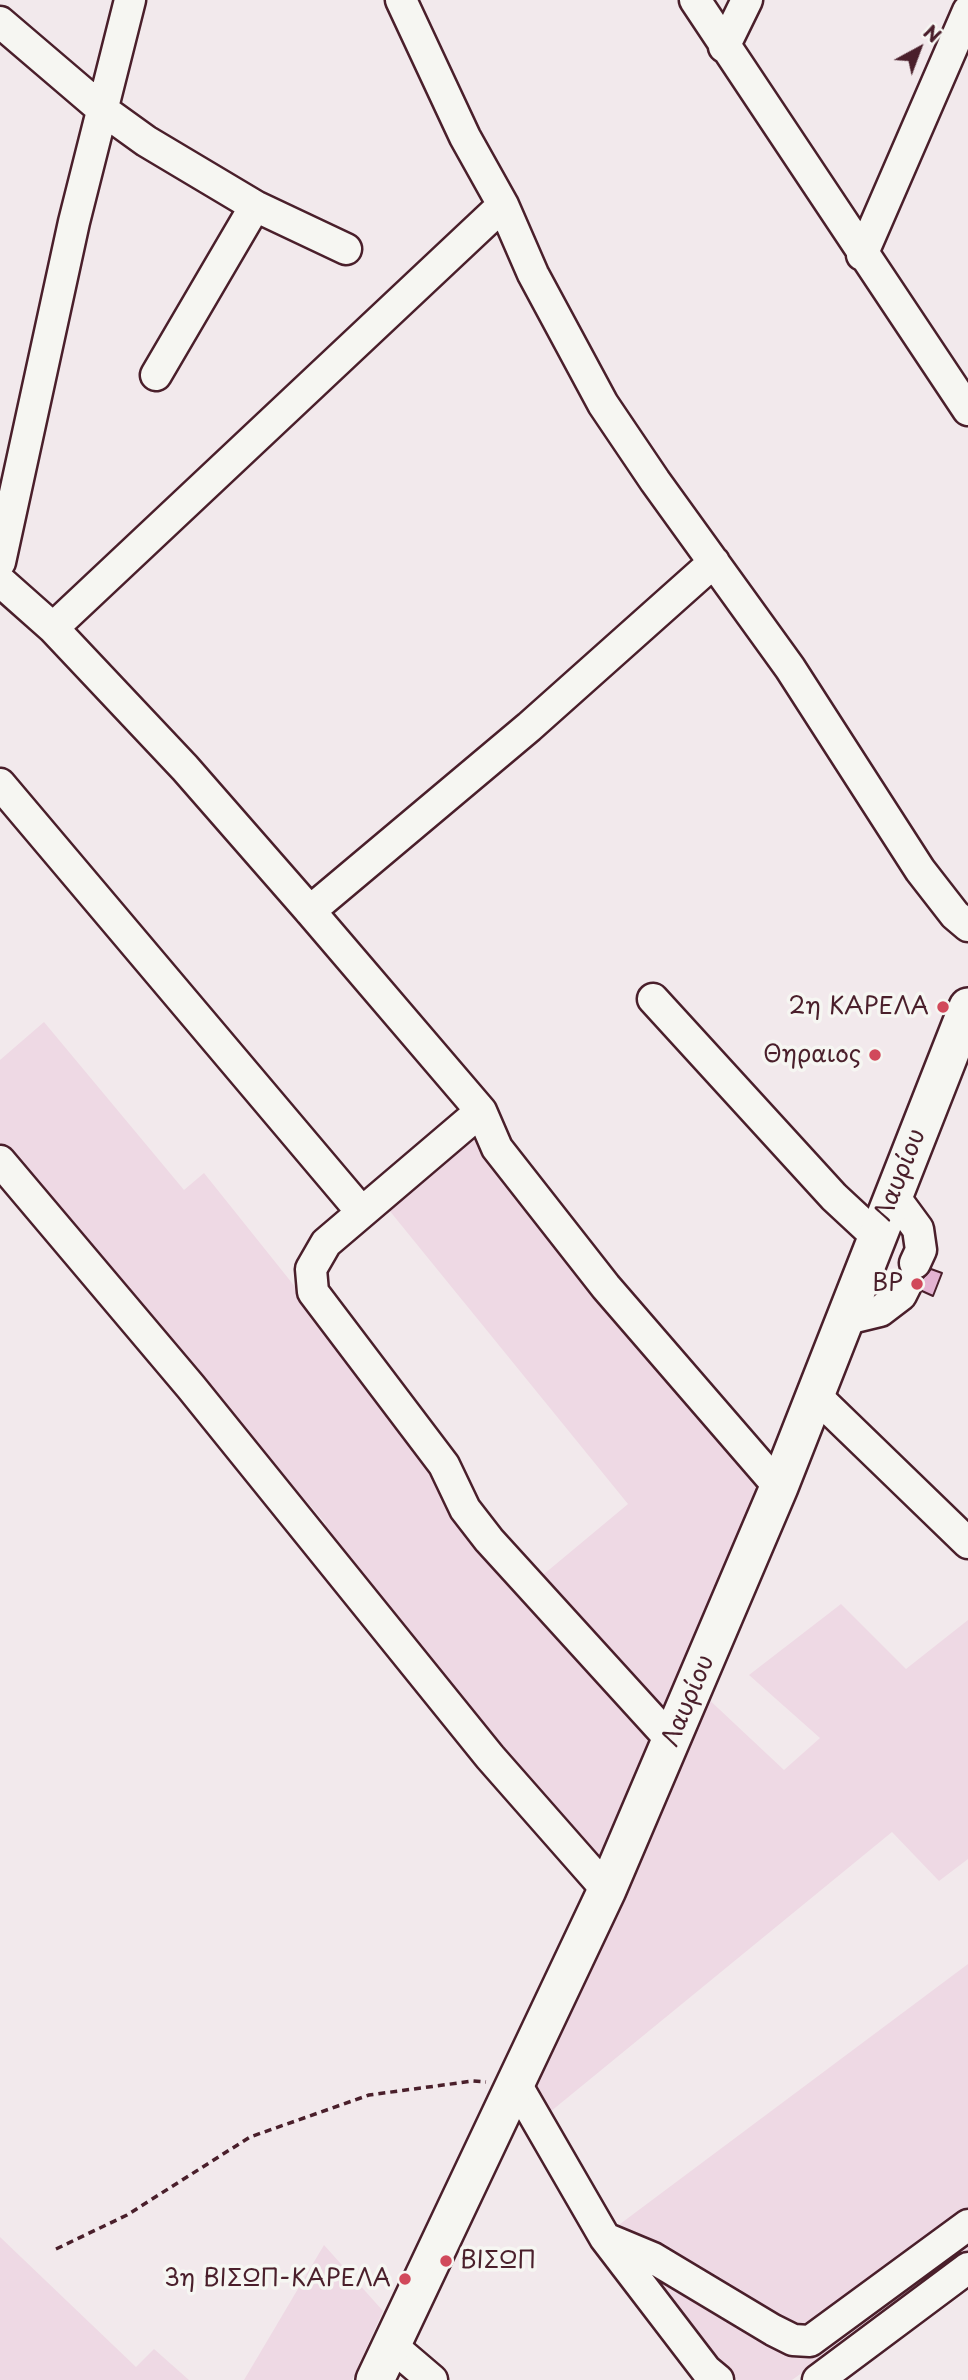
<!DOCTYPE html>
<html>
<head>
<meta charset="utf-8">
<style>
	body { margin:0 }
	#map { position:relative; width:968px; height:2380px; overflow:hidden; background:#f2e9ec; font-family:"Playpen Sans",sans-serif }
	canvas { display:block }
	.north { position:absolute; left:884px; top:14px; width:70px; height:70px; -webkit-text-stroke:5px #f6f6f2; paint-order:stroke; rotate:41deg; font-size:19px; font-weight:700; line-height:28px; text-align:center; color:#4a1f2b }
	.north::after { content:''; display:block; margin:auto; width:24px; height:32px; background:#4a1f2b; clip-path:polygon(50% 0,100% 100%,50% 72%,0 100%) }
</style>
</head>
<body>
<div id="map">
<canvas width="968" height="2380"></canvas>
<div class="north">N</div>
</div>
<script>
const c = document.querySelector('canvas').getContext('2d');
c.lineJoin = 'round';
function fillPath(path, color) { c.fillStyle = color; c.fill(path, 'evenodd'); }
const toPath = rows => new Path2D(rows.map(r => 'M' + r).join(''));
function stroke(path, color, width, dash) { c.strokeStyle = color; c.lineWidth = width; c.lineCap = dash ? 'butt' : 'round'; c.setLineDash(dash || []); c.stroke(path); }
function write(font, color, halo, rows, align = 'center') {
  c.font = font + ' "Playpen Sans",sans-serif'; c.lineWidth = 7; c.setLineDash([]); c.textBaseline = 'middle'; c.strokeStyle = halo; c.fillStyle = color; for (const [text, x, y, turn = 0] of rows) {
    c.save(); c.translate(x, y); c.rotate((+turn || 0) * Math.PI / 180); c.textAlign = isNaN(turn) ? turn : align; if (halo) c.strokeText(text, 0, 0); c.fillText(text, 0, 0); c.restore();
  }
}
const built = toPath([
	[44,1022,184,1190,204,1173,440,1468,526,1589,628,1504,380,1199,470,1127,766,1480,597,1863,319,1532,326,1524,0,1146,0,1060],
	[841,1604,906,1669,968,1620,968,1859,939,1881,892,1832,539,2121,527,2099,703,1694,784,1770,820,1738,749,1675],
	[968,1964,968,2251,792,2380,738,2380,714,2364,612,2230],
	[0,2237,136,2367,154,2349,189,2380,0,2380],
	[324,2245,383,2311,352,2380,244,2380]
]);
const building = toPath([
	[931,1269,942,1273,933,1296,922,1291,922,1279,931,1269]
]);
const path = toPath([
	[56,2249,127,2215,250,2137,369,2095,473,2081,486,2082]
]);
const minor = toPath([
	[401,0,465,137,503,205,533,274,603,404,655,481,790,668,920,870,955,915,968,926],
	[695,0,968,410],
	[0,22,103,110,146,141,255,206],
	[724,47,747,0],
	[862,255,968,11],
	[156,375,255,206,346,249],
	[0,562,74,222,130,0],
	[0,581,53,628,185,768,310,911,481,1111,497,1148,606,1287,779,1487],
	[53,628,503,205],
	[0,784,360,1210],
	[310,911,529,727,714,562],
	[653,999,834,1197,876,1236],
	[481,1111,326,1243,311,1269,313,1292,444,1465,465,1509,489,1540,672,1741],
	[0,1161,191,1387,490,1757,607,1890],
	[893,1195,918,1229,921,1250,915,1263],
	[843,1320,880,1311,901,1295,906,1285],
	[814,1394,968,1543],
	[516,2084,605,2238,706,2370,718,2380],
	[605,2238,653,2258,773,2330,793,2340,810,2341,968,2225],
	[391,2345,432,2380],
	[818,2380,968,2268]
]);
const major = toPath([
	[375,2380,607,1890,779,1487,968,1007]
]);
const markers = [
	[943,1007,7,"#d1495b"],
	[875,1055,7,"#d1495b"],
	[917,1284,7,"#d1495b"],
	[446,2261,7,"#d1495b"],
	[405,2279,7,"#d1495b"]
];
const poiNames = [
	["2η ΚΑΡΕΛΑ",929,1007],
	["Θηραιος",861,1055],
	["BP",903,1284],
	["ΒΙΣΩΠ",460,2261,"left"],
	["3η ΒΙΣΩΠ-ΚΑΡΕΛΑ",391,2279]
];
const streetNames = [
	["Λαυρίου",901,1175,-68],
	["Λαυρίου",689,1701,-67]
];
fillPath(built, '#eed9e4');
fillPath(building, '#e4b3d2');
stroke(building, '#4a1f2b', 2);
stroke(minor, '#4a1f2b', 35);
stroke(major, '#4a1f2b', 42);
stroke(path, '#4a1f2b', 3.5, [7, 5]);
stroke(minor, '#f6f6f2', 30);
stroke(major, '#f6f6f2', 37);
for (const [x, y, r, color] of markers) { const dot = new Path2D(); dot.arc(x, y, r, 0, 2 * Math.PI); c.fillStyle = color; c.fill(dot); stroke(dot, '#f6f6f2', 2.5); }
write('24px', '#4a1f2b', '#f6f6f2', poiNames, 'right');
write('24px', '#4a1f2b', '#f6f6f2', streetNames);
</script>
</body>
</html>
